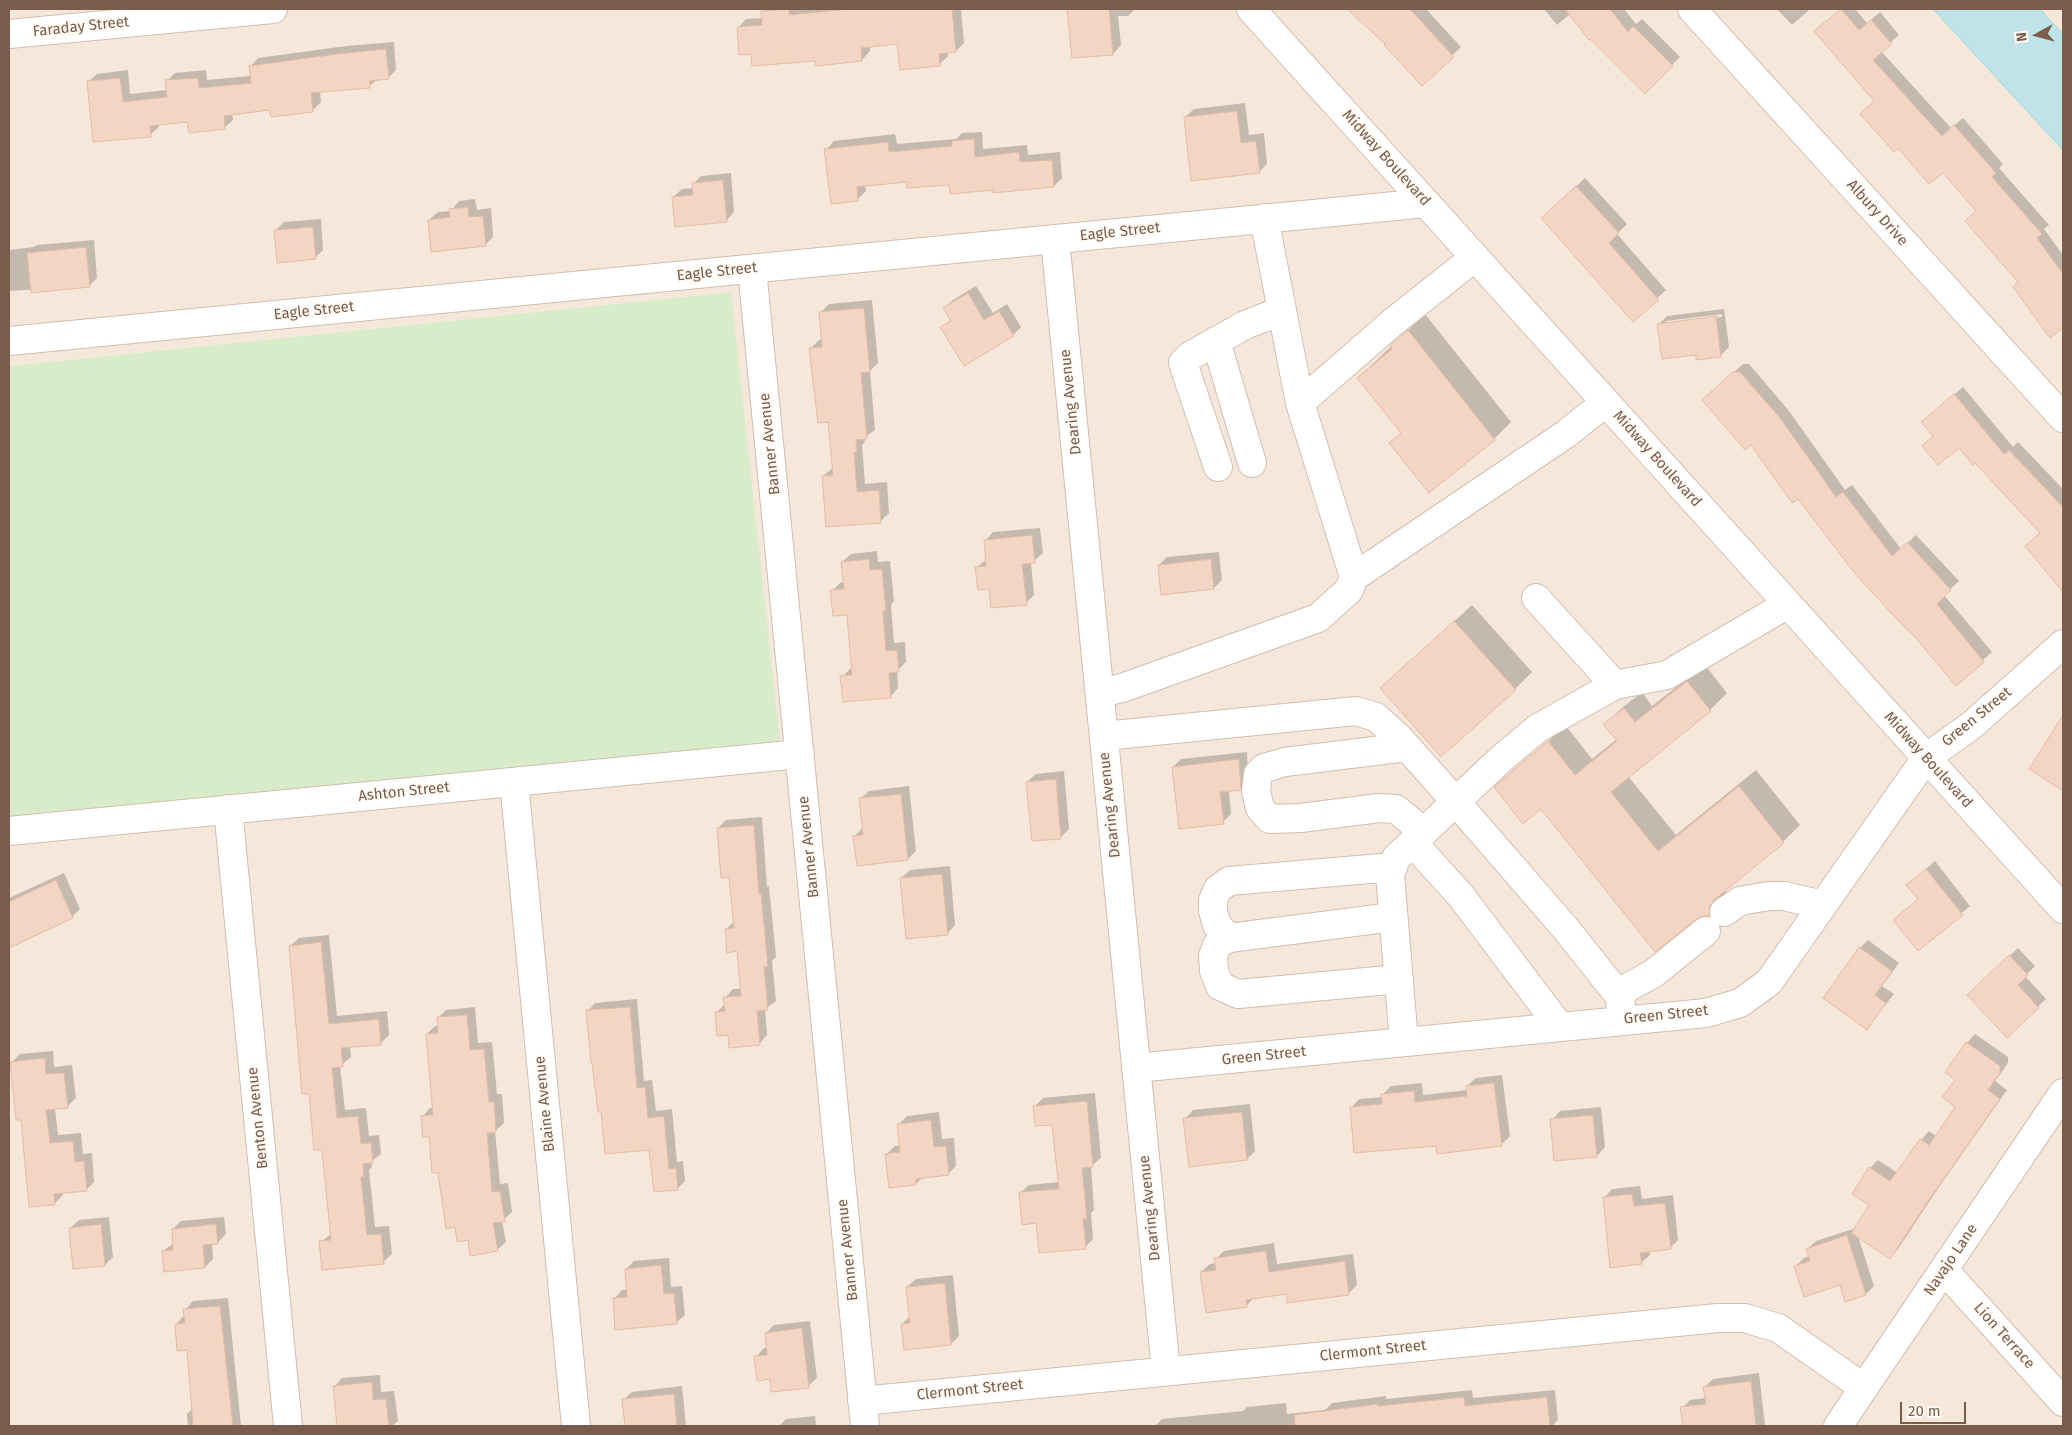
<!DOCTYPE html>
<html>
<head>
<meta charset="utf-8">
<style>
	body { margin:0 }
	#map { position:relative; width:2072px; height:1435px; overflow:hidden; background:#fdf6ec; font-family:"Fira Sans",sans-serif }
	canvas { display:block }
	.frame { position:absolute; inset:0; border:10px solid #7a5c4d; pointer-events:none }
	.north { position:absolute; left:2012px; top:10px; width:50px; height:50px; -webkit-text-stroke:4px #fffaf3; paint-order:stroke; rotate:263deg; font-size:14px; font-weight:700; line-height:20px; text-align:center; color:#7a5c4d }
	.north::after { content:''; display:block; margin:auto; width:18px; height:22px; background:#7a5c4d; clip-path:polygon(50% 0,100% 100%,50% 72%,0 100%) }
	.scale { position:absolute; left:1900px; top:1402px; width:66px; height:22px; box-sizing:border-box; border:2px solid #7a5c4d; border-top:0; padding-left:6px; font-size:15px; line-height:18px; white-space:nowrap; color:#7a5c4d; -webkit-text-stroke:4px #fffaf3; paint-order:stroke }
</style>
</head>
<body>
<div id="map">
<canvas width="2072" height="1435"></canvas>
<div class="frame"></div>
<div class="north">N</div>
<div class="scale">20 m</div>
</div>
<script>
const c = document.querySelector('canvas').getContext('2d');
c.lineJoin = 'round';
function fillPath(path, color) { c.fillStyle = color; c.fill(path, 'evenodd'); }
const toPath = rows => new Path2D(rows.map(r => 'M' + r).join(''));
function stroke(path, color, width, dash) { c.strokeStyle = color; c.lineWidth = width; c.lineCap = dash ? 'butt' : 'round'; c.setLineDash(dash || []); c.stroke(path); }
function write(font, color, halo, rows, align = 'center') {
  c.font = font + ' "Fira Sans",sans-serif'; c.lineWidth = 4; c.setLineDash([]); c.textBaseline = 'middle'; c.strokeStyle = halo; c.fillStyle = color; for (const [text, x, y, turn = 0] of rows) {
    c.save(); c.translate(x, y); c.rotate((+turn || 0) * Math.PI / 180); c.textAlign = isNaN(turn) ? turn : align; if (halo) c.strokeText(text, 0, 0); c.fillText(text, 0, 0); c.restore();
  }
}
const residential = toPath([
	[9,9,1933,9,2063,150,2063,1426,9,1426,9,818,731,292,9,366],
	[2040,9,2063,9,2063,34]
]);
const green = toPath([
	[731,292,780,742,9,818,9,366]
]);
const water = toPath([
	[1933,9,2040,9,2063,34,2063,150,1933,9]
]);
const shadow = toPath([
	[765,9,961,9,964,43,956,51,948,52,948,56,940,64,898,43,870,46,870,51,862,60,816,59,752,53,738,28,746,19,763,18,762,12],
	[1069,9,1135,9,1128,16,1118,16,1121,45,1113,54,1073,57],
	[1349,9,1426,9,1461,47,1422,84,1373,31],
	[1544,9,1624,9,1636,24,1642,19,1680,57,1645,92,1570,14,1557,25],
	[1777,9,1810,9,1792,25],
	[1842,9,1855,9,1867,23,1880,12,1899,35,1881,51,1951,128,1963,118,2003,164,1999,168,2049,225,2044,229,2063,255,2063,330,2019,282,1977,211,1943,171,1875,101,1824,23],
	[394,42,396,70,388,78,377,79,370,86,320,91,321,102,313,110,270,109,232,114,233,120,224,128,189,121,158,124,159,127,150,135,88,82,97,74,128,70,130,94,167,90,167,81,175,73,206,70,207,80,251,76,250,67,258,58,346,46],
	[1245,103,1249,135,1264,133,1267,164,1259,172,1185,117,1194,109],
	[982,132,983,149,1027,145,1028,155,1060,152,1062,178,1054,186,994,189,908,180,865,185,866,191,858,199,826,150,834,141,895,134,897,144,956,139,962,133],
	[731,173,734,212,726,221,673,197,682,189,693,188,693,184,701,176],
	[1585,178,1627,224,1617,234,1666,290,1633,321,1551,210],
	[475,199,477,210,491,208,493,237,485,245,429,220,438,212,451,211,459,201],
	[321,219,323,250,315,258,275,231,284,222],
	[94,240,97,278,89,286,9,291,9,250,34,247,37,245],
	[976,286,993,313,1007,304,1021,327,1013,335,942,328,951,319,944,308,953,300],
	[872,300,878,363,870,371,875,430,864,438,865,442,862,445,865,484,887,482,889,513,881,521,827,526,823,476,834,467,829,421,810,349,819,340,823,340,820,313,829,304],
	[1724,309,1729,347,1720,356,1697,353,1659,324,1667,316],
	[1722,314,1722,317,1666,324,1666,321],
	[1425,314,1511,422,1494,439,1429,492,1391,443,1402,432,1358,378],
	[1743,364,1749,364,1789,411,1845,490,1852,485,1901,549,1916,535,1959,581,1944,595,1992,652,1956,684,1751,443,1712,392],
	[1963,387,2013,447,2018,442,2063,489,2063,573,2055,580,2026,546,2041,532,1959,446,1934,436,1922,422],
	[1040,528,1043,553,1034,561,1031,562,1034,595,1026,603,990,588,977,567,987,559,985,541,993,532],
	[877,551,878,562,890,561,894,601,891,605,894,643,905,642,906,662,897,671,898,688,890,697,842,677,850,669,853,668,848,613,832,591,840,583,844,582,842,562,851,554],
	[1219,552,1222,580,1214,588,1159,565,1167,557],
	[1472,605,1532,672,1515,689,1382,688],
	[1705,665,1727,693,1710,710,1628,776,1676,835,1756,770,1800,825,1783,842,1726,888,1726,898,1709,915,1541,808,1495,787,1512,771,1566,726,1592,759,1617,739,1605,724,1622,708,1642,692,1652,706],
	[2063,717,2063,782,2058,787,2031,769],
	[1247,752,1248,781,1240,789,1229,790,1231,814,1223,822,1173,767,1181,759],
	[1064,771,1069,829,1061,837,1027,782,1036,774],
	[909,786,916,851,908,859,855,836,863,827,860,799,869,791],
	[762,817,767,887,769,886,776,957,772,961,776,1001,765,1009,767,1035,759,1044,729,1034,716,1013,725,1004,725,998,733,989,742,989,738,950,726,929,735,921,730,876,718,828,726,820],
	[1935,861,1970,906,1919,949,1895,920,1919,899,1908,885],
	[950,866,955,925,947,934,901,878,910,870],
	[64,873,80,909,72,917,13,944,9,935,9,898],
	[329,935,337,1016,387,1011,389,1035,381,1043,350,1046,351,1057,340,1066,345,1110,366,1108,369,1136,379,1135,381,1154,371,1162,372,1167,369,1170,375,1227,389,1226,392,1254,383,1262,321,1242,332,1233,323,1149,310,1092,290,946,299,938],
	[1868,940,1899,963,1882,986,1894,994,1867,1028,1860,948],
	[2018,948,2035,966,2025,976,2046,999,2007,1036,1977,987],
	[637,999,644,1081,652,1080,656,1111,672,1109,677,1162,683,1161,685,1181,677,1189,651,1148,602,1110,588,1011,595,1003],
	[475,1007,478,1043,492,1042,497,1094,502,1094,504,1123,495,1131,500,1184,508,1183,512,1212,502,1221,506,1242,497,1250,469,1239,456,1226,430,1136,422,1117,430,1108,434,1108,427,1034,435,1026,439,1026,438,1018,446,1010],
	[1975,1034,2008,1057,2008,1063,1995,1081,2007,1090,1941,1184,1898,1249,1890,1257,1858,1236,1874,1286,1866,1294,1795,1267,1804,1258,1809,1256,1807,1249,1816,1241,1856,1228,1871,1205,1870,1168,1878,1160,1898,1173,1921,1140,1929,1131,1936,1136,1957,1106,1957,1079,1967,1043],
	[53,1051,54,1067,72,1065,76,1098,67,1107,55,1108,58,1135,81,1133,83,1154,92,1153,94,1182,86,1190,63,1192,63,1195,55,1203,22,1118,12,1062,20,1054],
	[1502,1075,1510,1136,1501,1145,1437,1144,1351,1108,1359,1099,1383,1097,1382,1095,1391,1086,1422,1083,1423,1095,1468,1090,1467,1086,1476,1078],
	[1095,1093,1101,1158,1091,1166,1094,1210,1091,1213,1093,1239,1085,1247,1037,1222,1020,1193,1029,1185,1059,1182,1054,1123,1034,1107,1043,1098],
	[1250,1104,1255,1151,1247,1159,1185,1119,1193,1110],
	[1601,1107,1605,1147,1597,1156,1552,1120,1560,1111],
	[939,1112,942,1139,954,1138,956,1166,948,1174,923,1177,916,1184,887,1154,895,1146,901,1146,899,1124,907,1116],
	[1640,1186,1642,1199,1673,1195,1678,1240,1670,1248,1649,1251,1650,1255,1641,1263,1604,1198,1612,1189],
	[109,1217,113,1257,105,1265,70,1228,79,1220],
	[224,1217,226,1234,217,1243,212,1243,213,1259,205,1267,165,1271,163,1251,174,1243,173,1229,181,1221],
	[1274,1243,1277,1264,1353,1254,1357,1285,1349,1293,1287,1293,1254,1298,1246,1306,1201,1272,1210,1264,1216,1263,1216,1259,1224,1251],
	[669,1258,671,1287,682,1286,685,1315,676,1323,614,1299,622,1290,628,1290,626,1269,634,1261],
	[953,1275,959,1336,951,1344,902,1324,910,1316,907,1287,916,1279],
	[228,1298,241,1426,188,1426,187,1414,193,1408,188,1349,176,1324,184,1316,185,1310,193,1301],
	[810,1321,817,1378,808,1386,771,1378,756,1357,764,1348,768,1348,766,1333,774,1325],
	[1759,1373,1765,1426,1684,1426,1682,1408,1690,1400,1706,1398,1705,1387,1713,1379],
	[380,1375,381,1392,394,1391,398,1421,392,1426,338,1426,334,1387,342,1378],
	[682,1386,686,1426,626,1426,623,1400,632,1392],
	[1472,1390,1473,1398,1555,1390,1558,1420,1552,1426,1488,1426,1488,1425,1155,1426,1162,1419,1243,1411,1247,1407,1286,1403,1287,1414,1325,1410,1332,1403,1386,1396,1386,1399],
	[815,1416,816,1426,779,1426,786,1419]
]);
const building = toPath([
	[789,9,789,15,848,9,952,9,956,52,939,54,940,66,900,70,897,44,861,48,862,61,816,66,815,61,752,66,751,54,739,55,737,27,762,25,761,11,789,9],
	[1067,9,1109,9,1113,55,1072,58,1067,9],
	[1347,9,1410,9,1454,57,1422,86,1384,45,1385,44,1347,9],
	[1565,9,1610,9,1628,32,1633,26,1673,66,1645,94,1590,39,1589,40,1565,9],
	[1841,9,1859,30,1871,20,1892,44,1873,60,1942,136,1954,125,1996,173,1992,177,2042,234,2037,238,2063,274,2063,328,2050,338,2013,287,2018,282,1965,221,1976,211,1943,173,1929,184,1898,148,1894,152,1860,114,1874,101,1814,31,1841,9],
	[386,49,389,79,370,81,370,88,311,93,313,112,271,117,269,110,224,116,225,129,189,133,187,122,150,126,151,137,93,142,87,81,120,78,123,102,167,97,165,80,198,78,199,88,251,83,249,66,337,54,386,49],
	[1237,111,1241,143,1256,141,1260,173,1191,181,1184,117,1237,111],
	[974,139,975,157,1019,152,1020,162,1052,160,1054,187,993,193,993,190,950,194,949,185,907,188,907,182,857,187,858,201,831,204,824,149,888,142,889,152,952,146,952,141,974,139],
	[723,180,727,222,675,227,672,197,693,195,692,183,723,180],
	[1576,186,1619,233,1609,243,1659,300,1633,322,1541,218,1576,186],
	[468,207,469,217,483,216,486,246,431,252,428,220,450,217,449,209,468,207],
	[313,227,316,259,277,263,274,230,313,227],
	[86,247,90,287,31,293,27,253,86,247],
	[968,293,984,320,999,311,1014,336,964,366,940,327,951,321,943,308,968,293],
	[864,308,870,372,861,373,867,439,856,440,857,452,854,452,857,492,879,490,881,523,826,527,822,476,833,475,828,422,818,423,809,348,822,347,819,312,864,308],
	[1716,316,1721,357,1696,360,1696,355,1662,359,1657,324,1716,316],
	[1408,330,1495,440,1429,493,1389,443,1401,433,1357,378,1392,349,1390,346,1408,330],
	[1733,372,1740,372,1781,419,1836,497,1843,492,1892,556,1907,542,1951,590,1937,604,1984,662,1956,686,1909,630,1908,631,1857,576,1798,499,1792,503,1751,445,1745,450,1702,400,1733,372],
	[1954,394,2004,454,2009,450,2063,507,2063,592,2025,546,2040,533,1975,463,1973,465,1959,448,1938,465,1922,446,1933,436,1921,422,1954,394],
	[1032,535,1035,563,1022,564,1027,605,991,608,989,589,978,590,975,567,986,566,984,540,1032,535],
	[869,559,870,570,882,569,886,611,883,611,886,651,897,650,899,672,889,673,891,698,843,702,840,676,852,675,847,615,833,616,830,590,844,589,841,562,869,559],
	[1211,559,1214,589,1161,595,1158,565,1211,559],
	[1454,621,1516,690,1441,757,1380,688,1454,621],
	[1687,681,1711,711,1611,792,1658,851,1739,786,1784,843,1714,900,1710,906,1709,916,1703,916,1696,919,1655,952,1541,809,1523,824,1494,787,1548,741,1575,775,1617,741,1603,724,1624,708,1635,722,1687,681],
	[2063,715,2063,791,2029,769,2063,715],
	[1239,759,1241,790,1220,792,1224,824,1179,829,1172,767,1239,759],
	[1056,779,1061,839,1032,841,1026,782,1056,779],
	[901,794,908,860,857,866,853,836,863,835,859,798,901,794],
	[754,825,759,894,761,894,768,966,764,967,768,1010,757,1011,760,1045,729,1048,728,1035,717,1036,715,1012,725,1011,723,997,741,996,737,951,727,953,725,929,734,928,729,877,721,878,717,828,754,825],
	[1926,869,1963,915,1918,951,1893,920,1918,899,1906,885,1926,869],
	[942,874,948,935,906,939,900,878,942,874],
	[56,880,73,918,9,948,9,902,56,880],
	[321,942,329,1024,379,1019,381,1045,341,1048,343,1067,332,1068,337,1118,358,1116,361,1144,371,1143,373,1163,363,1164,364,1177,361,1177,367,1235,381,1234,384,1264,322,1270,319,1241,331,1240,322,1150,314,1150,309,1094,302,1094,289,946,321,942],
	[1859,947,1892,971,1875,995,1886,1003,1867,1030,1823,998,1859,947],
	[2009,955,2028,975,2018,985,2039,1008,2007,1038,1967,995,2009,955],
	[630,1007,637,1088,645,1087,648,1118,664,1116,669,1169,676,1168,678,1190,654,1192,649,1150,605,1154,601,1112,598,1112,592,1063,591,1063,586,1010,630,1007],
	[467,1015,470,1050,484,1049,489,1102,494,1102,496,1132,487,1133,492,1192,500,1191,505,1222,493,1223,498,1251,470,1256,468,1240,457,1242,455,1227,446,1229,438,1173,432,1173,429,1137,423,1137,421,1116,433,1115,426,1034,438,1033,437,1017,467,1015],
	[1966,1042,2000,1066,2000,1073,1988,1090,2000,1099,1933,1194,1890,1259,1851,1233,1869,1205,1852,1194,1869,1167,1890,1181,1920,1139,1929,1145,1955,1107,1942,1097,1955,1080,1945,1072,1966,1042],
	[45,1058,46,1074,64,1073,68,1108,46,1110,50,1143,73,1141,75,1162,84,1161,87,1191,54,1194,55,1205,29,1207,21,1120,16,1120,10,1062,45,1058],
	[1494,1083,1502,1146,1437,1154,1436,1146,1354,1153,1350,1107,1382,1104,1381,1094,1414,1091,1415,1102,1467,1096,1466,1086,1494,1083],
	[1087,1101,1093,1167,1082,1168,1087,1219,1083,1219,1086,1249,1039,1253,1036,1223,1022,1225,1019,1192,1059,1189,1052,1125,1035,1126,1033,1106,1087,1101],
	[1242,1112,1247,1160,1189,1167,1183,1118,1242,1112],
	[1593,1115,1597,1157,1554,1161,1550,1119,1593,1115],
	[931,1120,934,1147,946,1146,949,1175,916,1179,916,1185,889,1188,885,1154,900,1152,897,1124,931,1120],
	[1632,1194,1634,1206,1665,1203,1671,1249,1640,1253,1642,1264,1610,1268,1603,1197,1632,1194],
	[101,1224,105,1266,73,1269,69,1228,101,1224],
	[216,1224,218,1244,203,1245,205,1268,164,1272,162,1251,173,1250,172,1229,216,1224],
	[1847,1235,1866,1295,1845,1302,1840,1285,1804,1297,1794,1266,1810,1261,1806,1249,1847,1235],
	[1266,1251,1269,1272,1345,1261,1349,1295,1287,1303,1286,1294,1246,1300,1247,1307,1206,1313,1200,1272,1216,1270,1214,1258,1266,1251],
	[661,1265,664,1294,674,1293,677,1324,615,1330,613,1298,627,1297,625,1269,661,1265],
	[945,1283,951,1345,904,1350,901,1324,910,1323,906,1287,945,1283],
	[220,1306,233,1426,193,1426,187,1350,177,1351,175,1324,185,1323,183,1309,220,1306],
	[802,1328,809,1388,771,1392,770,1379,757,1381,754,1356,767,1355,765,1333,802,1328],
	[1751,1381,1756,1426,1683,1426,1680,1407,1706,1404,1703,1387,1751,1381],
	[372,1382,373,1400,386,1399,389,1426,337,1426,333,1386,372,1382],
	[674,1394,677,1426,625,1426,622,1399,674,1394],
	[1464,1397,1465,1406,1547,1397,1550,1426,1295,1426,1294,1415,1378,1404,1378,1406,1464,1397]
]);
const minor = toPath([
	[1251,9,2063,909],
	[1692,9,2063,418],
	[9,34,273,9],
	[1264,218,1300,403,1354,577],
	[1055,239,1166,1371],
	[752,269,865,1426],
	[9,341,1426,203],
	[1216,341,1252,463],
	[1300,403,1393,322,1475,257],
	[1218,467,1183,363,1190,356,1245,325,1281,311],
	[1536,598,1615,685],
	[1100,693,1122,688,1318,618,1349,590,1354,577,1566,434,1606,402],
	[1104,736,1356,711,1376,717,1399,738,1456,802,1566,929,1620,997,1622,1021],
	[1407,747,1285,762,1264,768,1258,774,1256,791,1260,808,1270,819,1301,818,1379,808,1396,809,1424,832],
	[514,782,576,1426],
	[228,809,288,1426],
	[9,831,800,754],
	[1413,843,1461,896,1560,1027],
	[1724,912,1740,901,1769,896,1784,896,1823,905],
	[1393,917,1229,938,1217,945,1213,956,1214,971,1220,986,1238,994,1399,979],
	[1229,938,1217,925,1213,911,1213,900,1218,889,1229,881,1393,867],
	[1620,997,1627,988,1654,973,1706,931],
	[1404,1042,1390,875,1396,858,1501,759,1538,728,1615,685,1667,675,1788,604],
	[1136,1068,1706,1013,1740,1003,1769,982,1926,758,1972,725,2063,644],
	[1944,1270,2063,1402],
	[862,1401,1718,1318,1745,1318,1778,1328,1864,1388],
	[1838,1426,2063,1093]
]);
const streetNames = [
	["Faraday Street",81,27,-6],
	["Midway Boulevard",1386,158,48],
	["Albury Drive",1877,213,48],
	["Eagle Street",1120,232,-6],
	["Eagle Street",717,272,-6],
	["Eagle Street",314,311,-6],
	["Dearing Avenue",1071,402,-96],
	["Banner Avenue",770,444,-96],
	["Midway Boulevard",1657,459,48],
	["Green Street",1977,717,-39],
	["Midway Boulevard",1928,760,48],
	["Ashton Street",404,792,-6],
	["Dearing Avenue",1110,805,-96],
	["Banner Avenue",809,847,-96],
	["Green Street",1666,1015,-6],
	["Green Street",1264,1056,-6],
	["Blaine Avenue",545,1104,-96],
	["Benton Avenue",258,1118,-96],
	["Dearing Avenue",1150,1208,-96],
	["Banner Avenue",848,1250,-96],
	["Navajo Lane",1951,1260,-56],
	["Lion Terrace",2004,1336,48],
	["Clermont Street",1373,1351,-6],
	["Clermont Street",970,1390,-6]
];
fillPath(residential, '#f5e8da');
fillPath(green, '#d8ecc9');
fillPath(water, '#bfe3e8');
stroke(water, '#a5d3da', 1);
fillPath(shadow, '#0003');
fillPath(building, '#f3d5c3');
stroke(building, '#e6bba3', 1);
stroke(minor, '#d1beb0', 30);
stroke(minor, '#fff', 28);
write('15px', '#7a5c4d', '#fffaf3', streetNames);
</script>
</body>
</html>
